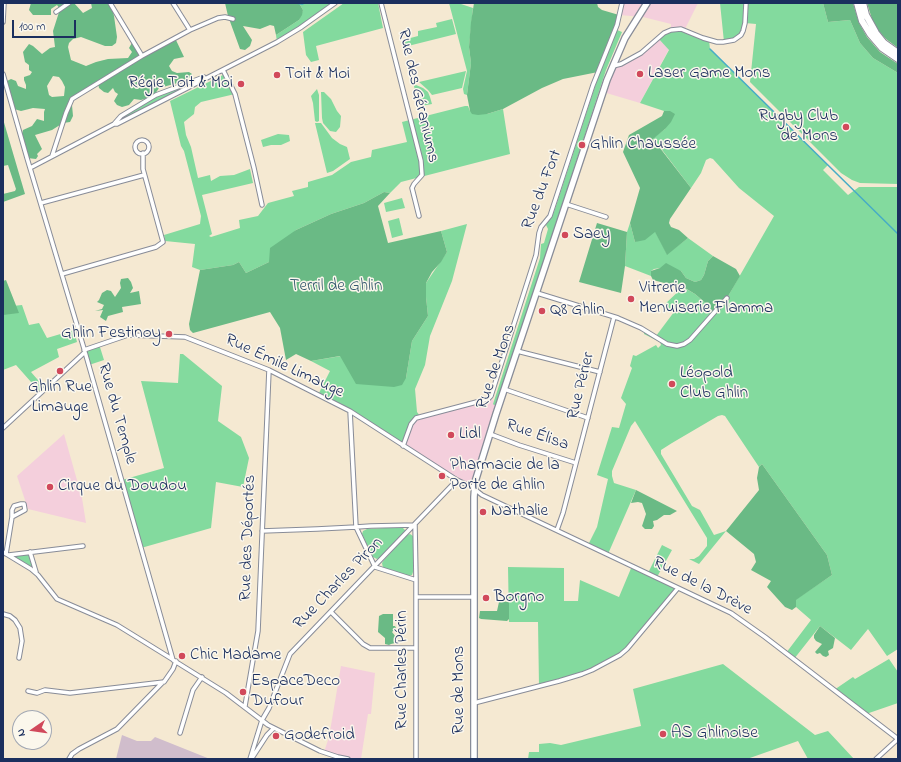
<!DOCTYPE html>
<html>
<head>
<meta charset="utf-8">
<style>
	body { margin:0 }
	#map { position:relative; width:901px; height:762px; overflow:hidden; background:#f5e9d2; font-family:"Indie Flower",sans-serif }
	canvas { display:block }
	.frame { position:absolute; inset:0; border:4px solid #1b2f5e; pointer-events:none }
	.north { position:absolute; left:12px; top:710px; width:40px; height:40px; box-sizing:border-box; background:#fbf7ec; border:1px solid #a1a7b3; border-radius:50%; rotate:257deg; font-size:11px; font-weight:700; line-height:16px; text-align:center; color:#1b2f5e }
	.north::after { content:''; display:block; margin:auto; width:14px; height:18px; background:#d1495b; clip-path:polygon(50% 0,100% 100%,50% 72%,0 100%) }
	.scale { position:absolute; left:12px; top:20px; width:64px; height:18px; box-sizing:border-box; border:2px solid #1b2f5e; border-top:0; padding-left:5px; font-size:12px; line-height:14px; white-space:nowrap; color:#1b2f5e; -webkit-text-stroke:3px #fbf7ec; paint-order:stroke }
</style>
</head>
<body>
<div id="map">
<canvas width="901" height="762"></canvas>
<div class="frame"></div>
<div class="north">N</div>
<div class="scale">100 m</div>
</div>
<script>
const c = document.querySelector('canvas').getContext('2d');
c.lineJoin = 'round';
function fillPath(path, color) { c.fillStyle = color; c.fill(path, 'evenodd'); }
const toPath = rows => new Path2D(rows.map(r => 'M' + r).join(''));
function stroke(path, color, width, dash) { c.strokeStyle = color; c.lineWidth = width; c.lineCap = dash ? 'butt' : 'round'; c.setLineDash(dash || []); c.stroke(path); }
function write(font, color, halo, rows, align = 'center') {
  c.font = font + ' "Indie Flower",sans-serif'; c.lineWidth = 3; c.setLineDash([]); c.textBaseline = 'middle'; c.strokeStyle = halo; c.fillStyle = color; for (const [text, x, y, turn = 0] of rows) {
    c.save(); c.translate(x, y); c.rotate((+turn || 0) * Math.PI / 180); c.textAlign = isNaN(turn) ? turn : align; if (halo) c.strokeText(text, 0, 0); c.fillText(text, 0, 0); c.restore();
  }
}
const built = toPath([
	[622,3,698,3,684,31,671,30,671,24,643,17,619,15],
	[658,38,669,49,640,103,603,92,612,66,641,53],
	[490,398,494,401,493,404,497,404,475,482,469,483,457,480,403,446,413,420],
	[64,434,82,498,86,523,28,509,17,476],
	[341,666,375,673,371,714,368,714,361,759,348,759,324,752,329,737]
]);
const industrial = toPath([
	[122,735,137,741,151,741,155,737,210,759,116,759]
]);
const green = toPath([
	[299,3,335,3,277,42,276,35,299,20,303,10],
	[344,3,378,3,383,28,316,46,319,60,311,62,306,55,303,32],
	[449,3,458,3,473,8,469,47,471,63,467,95,464,94,463,89,467,71],
	[720,3,823,3,828,22,850,20,860,43,873,58,898,73,898,184,860,183,852,180,841,173,750,82,756,24,745,23,743,31,737,38,724,42],
	[452,19,456,34,404,47,403,40,418,36,418,31,437,27,436,23],
	[681,29,709,40,710,49,828,165,823,170,848,195,859,187,898,187,898,649,887,656,868,629,851,650,820,626,794,659,786,653,811,620,796,607,795,600,832,575,827,555,762,464,759,467,725,416,722,415,718,416,672,443,661,450,661,454,692,506,700,510,714,535,726,531,699,564,689,559,694,559,699,556,707,546,707,538,635,421,631,426,612,471,612,476,614,483,636,490,608,554,588,545,597,527,608,479,597,475,612,427,619,428,626,404,621,398,632,368,630,366,633,355,636,356,656,345,658,348,661,345,660,342,644,334,644,330,656,336,674,312,664,305,683,287,695,294,708,305,714,313,727,298,774,216,739,188,713,159,710,158,706,160,701,173,691,188,653,138,665,129,670,111,664,111,640,103,669,50,658,38,664,33],
	[617,30,622,32,606,70,497,404,494,405,493,404,540,258,541,244,544,243,548,229,546,225,554,212,603,62],
	[223,70,117,124,116,121,156,95],
	[466,71,462,88,432,95,428,90,419,82],
	[225,74,235,94,201,102,195,107,194,114,184,122,186,135,191,147,198,178,210,175,211,181,220,176,234,175,250,169,253,183,202,195,212,234,209,236,211,237,240,228,239,220,258,216,268,203,294,196,292,191,308,187,308,182,332,175,351,162,371,157,372,150,407,142,402,122,465,106,468,106,470,111,487,114,503,109,510,154,401,182,390,193,384,192,364,203,331,214,296,230,269,262,246,273,239,262,233,265,200,270,192,267,195,244,165,241,164,235,200,224,201,216,184,151,181,146,170,101],
	[416,85,423,88,428,92,430,97,432,104,421,106,417,91,415,91,414,86],
	[317,89,319,95,319,121,317,122,315,121,313,103,311,96],
	[321,92,324,92,331,99,337,111,341,116,340,127,336,132,330,131,323,123,322,118],
	[315,123,321,123,332,138,340,144,347,147,350,159,333,171,327,173],
	[278,134,289,135,290,141,281,145,271,145,263,147,261,140],
	[402,198,405,208,386,212,384,203],
	[399,218,403,235,392,238,388,221],
	[630,223,635,242,655,231,667,254,688,238,713,256,708,261,704,275,701,280,695,282,686,278,681,271,660,268,654,269,651,271,651,276,625,266,627,232],
	[467,224,452,281,430,336,425,365,415,389,417,412,420,416,413,420,403,446,369,423,318,395,330,371,311,361,341,356,406,378,412,341,428,316,426,297,426,283,447,252,441,231],
	[22,305,29,325,39,323,47,338,74,330,77,342,57,349,59,357,31,372,44,387,39,391,16,365,3,370,3,307],
	[99,344,104,360,89,365,84,350],
	[180,354,183,354,222,386,218,421,241,437,249,458,243,487,216,482,211,528,141,548,122,480,164,468,141,381,178,383],
	[402,527,405,530,405,532,379,558,377,559,373,557,362,534,363,531,367,529],
	[410,534,413,536,413,572,412,575,408,576,383,568,382,563,384,560,407,535],
	[662,545,672,550,657,577,678,588,627,649,592,670,539,686,538,622,509,622,508,567,564,568,564,601,578,601,580,580,619,597,632,566,648,573],
	[30,552,34,566,31,569,11,557,12,555],
	[889,659,898,672,898,703,866,714,834,690,853,677,855,679],
	[723,664,815,735,828,731,854,759,808,759,798,741,747,759,528,759,529,752,539,752,539,744,550,743,561,745,641,726,633,689]
]);
const forest = toPath([
	[31,3,74,3,83,13,92,8,91,3,110,3,112,7,114,16,117,37,116,43,112,46,105,46,81,37,73,39,69,43,68,47,71,60,86,66,96,62,108,59,128,58,132,52,129,48,133,41,142,56,175,38,184,57,174,59,169,66,172,71,177,73,189,72,192,74,191,77,178,83,159,88,155,94,148,98,141,100,134,99,129,105,122,107,117,105,114,101,118,94,115,92,113,88,108,93,104,92,99,88,98,83,72,99,70,104,72,105,73,116,70,122,63,123,52,130,35,135,42,149,37,154,38,156,36,159,27,158,21,137,23,130,32,126,37,119,44,121,44,112,45,109,33,108,21,111,14,109,7,90,7,81,11,79,16,81,18,86,26,89,26,85,24,80,24,77,30,75,32,72,29,70,29,65,25,62,23,52,29,44,33,46,42,54,50,48,55,47,53,31,60,9,57,5,51,9,51,15,33,15,29,10],
	[53,76,59,77,62,81,65,87,64,96,52,97,49,95,47,86],
	[225,3,299,3,303,10,302,15,299,20,276,35,274,26,270,25,260,29,243,26,252,40,250,46,245,50,240,49,228,16],
	[474,3,597,3,598,7,602,10,619,15,598,72,563,79,542,88,503,109,487,114,478,115,472,114,470,111,467,95,471,63,469,47,471,22],
	[823,3,853,3,859,23,867,37,880,52,898,64,898,73,873,58,860,43,850,20,828,22],
	[867,3,898,3,898,48,886,39,876,28,872,19],
	[664,111,670,111,675,114,671,122,665,129,653,139,691,188,670,219,669,223,671,227,679,230,688,238,667,255,655,232,645,240,635,242,630,223,640,188,623,152,629,135,662,116],
	[3,119,25,194,3,202,3,194,15,191,16,189,8,165,3,166],
	[384,192,390,193,378,206,388,243,441,231,447,252,441,262,432,272,426,283,426,297,428,316,412,341,406,378,402,385,394,387,356,384,340,356,311,361,296,354,286,360,280,328,270,312,193,333,190,330,189,324,200,270,233,265,239,262,246,273,269,262,270,248,296,230,331,214,364,203],
	[597,223,627,232,625,266,621,293,579,282],
	[713,256,736,269,740,276,727,298,714,314,708,305,695,294,680,285,668,284,653,280,651,276,651,271,660,268,666,263,681,271,686,278,695,282,701,280,704,275,708,261],
	[128,278,131,282,133,288,130,293,139,291,141,304,122,307,123,312,108,316,106,321,100,317,103,310,95,311,102,309,104,305,97,302,99,300,102,293,107,290,111,291,115,297,121,288,120,283,121,279],
	[6,280,19,313,3,315,3,281],
	[762,464,827,555,832,575,796,600,796,607,792,610,785,607,767,587,771,581,751,570,756,562,754,554,726,531,759,490,757,478,759,467],
	[636,490,677,511,670,515,664,515,657,520,653,521,654,526,652,529,645,529,642,526,646,514,642,503,638,502,631,503],
	[501,601,509,602,509,619,507,621,481,619,479,618,480,611,497,611,499,602],
	[383,614,393,614,393,626,395,626,396,628,392,632,396,637,398,640,395,643,391,644,389,645,385,644,385,638,378,632,379,616],
	[820,626,835,638,833,648,828,651,829,655,826,657,823,656,820,653,817,654,815,652,822,644,816,641,814,638,814,635]
]);
const stream = toPath([
	[295,3,302,4,305,3],
	[710,49,898,234]
]);
const minor = toPath([
	[110,3,142,56],
	[173,3,190,30],
	[381,3,421,161,422,175,414,184,412,188,419,216],
	[56,12,69,3],
	[3,22,4,3],
	[613,66,621,64,641,53,664,33,671,30,681,29,703,38,717,42,723,42,734,40,741,35,743,31,745,23,746,3],
	[221,71,223,70,235,94,254,168,262,205],
	[3,74,27,158,85,352,173,660,226,693,268,725,320,751,338,757,348,759],
	[114,124,121,116,156,95,204,77],
	'135 147a7 7 0 1 1 14 0a7 7 0 1 1-14 0Z',
	[52,156,66,113,72,99,142,56,190,30,218,18,225,17,233,19],
	[30,168,114,124,117,124,277,42,300,28,335,3],
	[41,203,144,175],
	[566,204,606,217],
	[62,274,156,247,163,242,143,169,143,153],
	[537,293,618,318,641,328,667,344,677,346,684,344,690,340,727,298],
	[84,350,128,335,185,337,269,370,350,411,457,480,472,487,482,495,731,613,765,637,898,739],
	[517,351,600,372],
	[504,389,588,418],
	[3,428,85,352],
	[490,434,519,445,576,463],
	[403,446,411,424,416,418,488,399,491,396,536,255,539,233,541,227,550,216,593,85,617,25,622,3],
	[557,530,563,513,614,317],
	[262,531,317,529,356,527,371,526,415,525,416,580,375,567,356,527,350,411],
	[3,552,31,569,38,575,57,599,117,625,172,659],
	[30,552,36,572],
	[6,554,12,517,12,510,14,506,21,504,24,504,25,510,12,517],
	[9,555,83,546],
	[416,580,416,759],
	[416,597,474,597],
	[331,612,363,644,370,648,416,648],
	[3,614,10,616,15,620,20,628,22,641,19,658],
	[28,691,37,693,45,690,70,693,164,682,173,669,176,661],
	[474,703,559,681,582,674,592,670,620,655,627,649,678,588],
	[245,706,258,631,269,370],
	[180,733,193,690,202,677],
	[252,758,267,735,274,728],
	[69,759,72,754,79,749,117,729,163,682],
	[250,759,262,720,269,708,290,654,457,480],
	[876,759,898,739]
]);
const primary = toPath([
	[474,759,474,497,475,482,496,414,607,80,625,38,647,3]
]);
const motorway = toPath([
	[857,3,862,21,870,34,882,48,898,59],
	[863,3,866,15,876,33,884,43,898,53]
]);
const markers = [
	[640,74,4,"#d1495b"],
	[277,75,4,"#d1495b"],
	[241,84,4,"#d1495b"],
	[846,127,4,"#d1495b"],
	[582,145,4,"#d1495b"],
	[565,235,4,"#d1495b"],
	[631,299,4,"#d1495b"],
	[542,311,4,"#d1495b"],
	[169,334,4,"#d1495b"],
	[60,371,4,"#d1495b"],
	[672,384,4,"#d1495b"],
	[451,435,4,"#d1495b"],
	[442,476,4,"#d1495b"],
	[50,487,4,"#d1495b"],
	[483,512,4,"#d1495b"],
	[486,598,4,"#d1495b"],
	[182,656,4,"#d1495b"],
	[243,692,4,"#d1495b"],
	[663,734,4,"#d1495b"],
	[276,736,4,"#d1495b"]
];
const poiNames = [
	["Laser Game Mons",648,74],
	["Toit & Moi",285,75],
	["Régie Toit & Moi",233,84,"right"],
	["Rugby Club",838,117,"right"],
	["de Mons",838,137,"right"],
	["Ghlin Chaussée",590,145],
	["Saey",573,235],
	["Vitrerie",639,289],
	["Menuiserie Flamma",639,309],
	["Q8 Ghlin",550,311],
	["Ghlin Festinoy",161,334,"right"],
	["Léopold",680,374],
	["Club Ghlin",680,394],
	["Ghlin Rue",60,388,"center"],
	["Limauge",60,408,"center"],
	["Lidl",459,435],
	["Pharmacie de la",450,466],
	["Porte de Ghlin",450,486],
	["Cirque du Doudou",58,487],
	["Nathalie",491,512],
	["Borgno",494,598],
	["Chic Madame",190,656],
	["EspaceDeco",251,682],
	["Dufour",251,702],
	["AS Ghlinoise",671,734],
	["Godefroid",284,736]
];
const streetNames = [
	["Rue des Géraniums",417,96,77],
	["Rue du Fort",543,190,-69],
	["Rue Émile Limauge",284,367,25],
	["Rue de Mons",497,367,-71],
	["Rue Périer",582,386,-76],
	["Rue du Temple",116,414,74],
	["Rue Élisa",537,436,19],
	["Rue des Déportés",249,538,-88],
	["Rue Charles Piron",339,584,-46],
	["Rue de la Drève",702,587,27],
	["Rue Charles Périn",403,670,-90],
	["Rue de Mons",460,690,-90]
];
const parkNames = [
	["Terril de Ghlin",336,287]
];
fillPath(built, '#f4cfdc');
fillPath(industrial, '#d0bdcc');
fillPath(green, '#83da9e');
fillPath(forest, '#6aba85');
stroke(stream, '#46acc6', 1.5);
stroke(minor, '#888c98', 5.5);
stroke(primary, '#888c98', 8);
stroke(motorway, '#888c98', 8);
stroke(minor, '#fff', 3.5);
stroke(primary, '#fff', 5.5);
stroke(motorway, '#fff', 6);
for (const [x, y, r, color] of markers) { const dot = new Path2D(); dot.arc(x, y, r, 0, 2 * Math.PI); c.fillStyle = color; c.fill(dot); stroke(dot, '#fbf7ec', 1.5); }
write('17px', '#1b2f5e', '#fbf7ec', poiNames, 'left');
write('17px', '#1b2f5e', '#fbf7ec', streetNames);
write('17px', '#355a6e', '#fbf7ec', parkNames);
</script>
</body>
</html>
